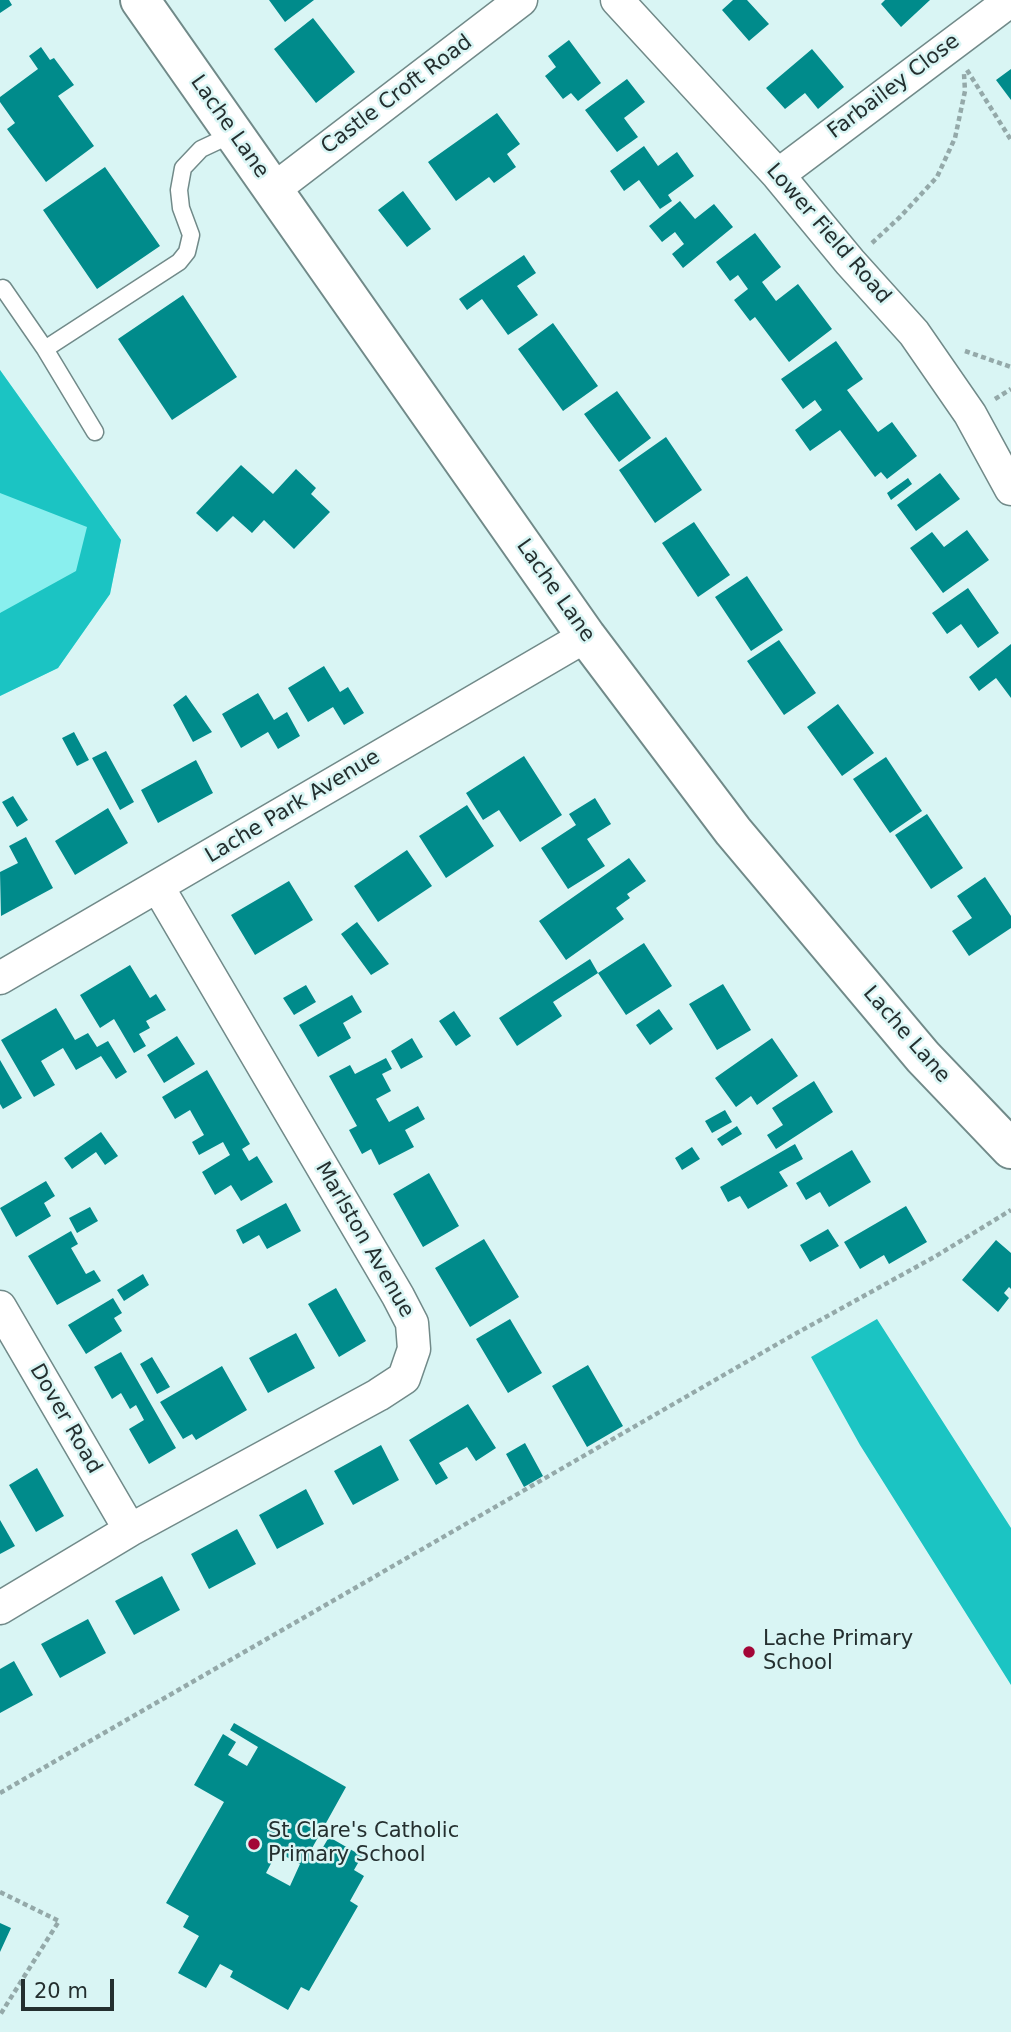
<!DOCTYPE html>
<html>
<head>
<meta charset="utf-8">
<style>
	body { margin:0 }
	#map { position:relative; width:1011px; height:2032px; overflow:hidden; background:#d9f5f4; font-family:"DejaVu Sans",sans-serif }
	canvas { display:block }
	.scale { position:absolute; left:21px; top:1979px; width:93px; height:32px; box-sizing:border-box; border:4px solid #242f2f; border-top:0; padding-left:9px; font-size:21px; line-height:24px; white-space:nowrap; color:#242f2f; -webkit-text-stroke:5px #d9f5f4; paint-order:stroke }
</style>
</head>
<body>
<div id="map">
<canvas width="1011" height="2032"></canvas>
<div class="scale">20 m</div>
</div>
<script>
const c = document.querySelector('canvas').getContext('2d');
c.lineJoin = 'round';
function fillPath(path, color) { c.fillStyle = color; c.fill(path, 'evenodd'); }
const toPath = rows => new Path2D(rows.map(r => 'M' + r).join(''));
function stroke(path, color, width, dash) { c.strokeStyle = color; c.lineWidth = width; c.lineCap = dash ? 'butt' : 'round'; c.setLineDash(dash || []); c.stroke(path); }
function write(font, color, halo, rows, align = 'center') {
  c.font = font + ' "DejaVu Sans",sans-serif'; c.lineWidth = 5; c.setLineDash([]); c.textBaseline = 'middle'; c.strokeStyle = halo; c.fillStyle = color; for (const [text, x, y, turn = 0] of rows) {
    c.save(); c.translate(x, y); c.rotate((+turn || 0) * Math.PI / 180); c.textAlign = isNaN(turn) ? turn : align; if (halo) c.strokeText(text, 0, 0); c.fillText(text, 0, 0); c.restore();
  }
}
const green = toPath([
	[0,370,121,540,110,594,58,668,0,696]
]);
const forest = toPath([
	[0,370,121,540,110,594,58,668,0,696,0,613,76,571,87,527,0,493],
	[877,1319,1011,1528,1011,1685,860,1445,811,1357]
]);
const building = toPath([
	[0,0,9,0,12,5,0,13],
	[269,0,314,0,285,22],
	[733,0,747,0,769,24,749,41,722,10],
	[885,0,930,0,901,27,881,4],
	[313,18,355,72,316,103,274,49],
	[569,40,601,83,578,101,571,93,563,99,545,76,556,67,548,56],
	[41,47,50,60,54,58,74,85,58,96,94,146,46,182,7,129,15,123,0,102,0,97,38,69,29,56],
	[812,49,844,87,818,109,805,93,785,109,766,88],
	[1011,69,1011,100,996,80],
	[627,79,645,102,624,118,638,137,617,152,585,110],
	[497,113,520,144,507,154,516,167,494,183,489,177,456,201,428,162],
	[644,146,658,166,677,152,694,176,668,195,672,201,660,209,639,180,624,191,610,171],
	[105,167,160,246,97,289,43,210],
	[403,191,431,229,407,247,378,210],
	[680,201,695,219,714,204,733,227,683,268,672,254,684,244,675,232,662,242,649,226],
	[755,233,781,267,762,282,776,301,798,284,832,329,789,362,755,317,750,321,734,300,748,289,738,275,730,281,716,262],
	[524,255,536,273,517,286,538,315,508,335,482,299,467,310,459,299],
	[183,295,237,377,172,420,118,339],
	[553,323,598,386,563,411,518,349],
	[836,341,863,379,847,390,878,432,892,422,917,456,887,479,881,472,875,477,840,430,810,451,795,430,822,410,815,400,803,409,781,379],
	[617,391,651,438,619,462,584,414],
	[666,437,702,490,655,523,619,470],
	[241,465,273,494,296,469,316,488,311,494,330,512,294,549,264,520,252,533,233,516,217,532,196,513],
	[940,473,960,499,916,531,897,505],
	[908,478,912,484,891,500,887,493],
	[694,522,730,575,698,597,662,543],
	[967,530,989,560,943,593,910,548,932,532,944,547],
	[747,576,783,630,751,651,715,597],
	[968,588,999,633,978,648,961,624,947,634,932,613],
	[779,640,816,693,784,715,747,661],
	[1011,644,1011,698,996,678,979,691,969,677],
	[324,666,340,692,348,687,364,713,344,725,333,707,308,722,288,688],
	[258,693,274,720,287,712,300,736,278,749,268,732,241,748,222,714],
	[186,695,212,732,193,742,173,705],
	[838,704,874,753,842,776,807,727],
	[74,732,89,760,77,766,62,738],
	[106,751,134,802,120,810,92,758],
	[524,756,562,815,520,842,499,810,483,820,466,793],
	[886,757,922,811,890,833,853,779],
	[196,760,213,793,158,823,141,790],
	[13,796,28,820,17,827,2,802],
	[595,798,611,824,587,839,605,866,568,889,541,848,576,825,569,814],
	[467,805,494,846,446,878,419,836],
	[108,808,128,843,75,875,55,841],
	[927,814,963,868,931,889,895,835],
	[26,837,53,888,1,916,0,872,18,863,9,846],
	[407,850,432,886,378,922,354,886],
	[629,858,646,881,627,894,630,898,616,908,624,919,566,960,539,921],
	[985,877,1011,916,1011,928,969,956,952,931,972,918,957,896],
	[289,881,313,920,255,955,231,915],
	[357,922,389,964,371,975,341,934],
	[644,943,672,986,626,1015,598,973],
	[590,959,598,973,553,1002,562,1016,517,1046,499,1018],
	[130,965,150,998,156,994,166,1010,146,1021,150,1028,139,1034,146,1046,134,1053,114,1019,100,1028,80,995],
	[723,984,751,1030,717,1050,689,1004],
	[306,985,316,1002,294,1015,283,998],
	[352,995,362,1012,343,1023,351,1038,318,1057,299,1025],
	[56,1008,75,1040,88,1033,97,1047,108,1041,127,1072,116,1079,101,1056,76,1070,63,1048,41,1061,55,1085,34,1097,1,1040],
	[659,1009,673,1029,650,1045,636,1025],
	[454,1011,471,1036,456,1046,439,1021],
	[177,1036,195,1064,164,1083,147,1055],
	[412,1038,423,1057,401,1069,391,1051],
	[772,1038,798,1076,757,1105,751,1096,736,1107,715,1078],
	[386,1058,392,1069,382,1074,391,1091,376,1099,389,1122,418,1106,425,1119,405,1130,414,1147,379,1165,371,1149,362,1154,349,1130,357,1126,329,1076,350,1065,355,1074],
	[0,1060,22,1098,3,1109,0,1104],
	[207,1070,250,1144,242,1149,249,1161,257,1156,273,1182,241,1201,231,1185,215,1195,202,1172,230,1155,223,1142,199,1155,192,1142,204,1135,190,1110,175,1119,162,1097],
	[814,1081,833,1112,776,1149,767,1135,783,1125,772,1108],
	[725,1110,732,1122,712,1133,705,1121],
	[737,1126,742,1134,722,1146,717,1139],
	[101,1132,118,1156,105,1165,96,1152,72,1169,64,1158],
	[795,1144,803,1159,779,1172,788,1186,748,1209,740,1196,728,1202,720,1187],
	[692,1147,700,1159,682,1170,675,1158],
	[852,1150,871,1182,829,1207,820,1192,806,1200,796,1183],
	[429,1173,459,1226,423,1247,393,1194],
	[46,1181,55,1196,44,1203,51,1216,16,1237,0,1208],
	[286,1203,301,1231,267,1249,259,1235,243,1244,236,1230],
	[906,1206,927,1242,889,1264,884,1255,860,1269,844,1242],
	[90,1207,98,1221,77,1233,69,1218],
	[828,1229,839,1246,810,1262,800,1245],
	[71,1231,78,1244,71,1248,86,1274,94,1270,101,1281,57,1305,28,1256],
	[484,1239,519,1297,470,1327,435,1268],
	[996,1240,1011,1253,1011,1289,1009,1287,1004,1293,1009,1298,998,1312,962,1280],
	[143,1274,149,1285,124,1301,117,1290],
	[336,1288,366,1341,339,1357,308,1304],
	[113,1298,122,1313,114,1318,122,1331,86,1354,68,1325],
	[510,1319,542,1373,508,1393,476,1339],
	[296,1333,315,1368,268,1393,249,1358],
	[121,1352,176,1448,149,1464,129,1429,144,1420,136,1405,130,1409,121,1393,112,1399,94,1367],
	[152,1357,170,1387,157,1394,140,1364],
	[588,1365,623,1426,587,1447,552,1386],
	[222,1366,247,1410,196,1440,192,1434,183,1439,160,1402],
	[468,1404,496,1448,476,1461,467,1447,439,1463,448,1478,436,1485,409,1440],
	[525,1443,543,1476,524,1487,506,1454],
	[381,1445,399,1480,353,1505,334,1471],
	[37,1468,64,1516,36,1532,9,1485],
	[306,1489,324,1524,277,1549,259,1515],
	[0,1520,15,1546,0,1554],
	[237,1529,256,1564,209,1589,191,1554],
	[162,1576,180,1610,134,1635,115,1601],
	[88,1619,106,1653,60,1678,41,1644],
	[14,1661,33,1695,0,1713,0,1669],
	[234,1723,346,1787,311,1850,319,1854,329,1837,362,1856,354,1870,364,1876,350,1901,358,1906,309,1991,301,1987,288,2010,230,1977,233,1971,220,1964,206,1988,178,1973,199,1936,183,1927,189,1916,166,1903,224,1802,194,1785,223,1734,236,1742,228,1755,247,1766,258,1747,230,1730],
	[277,1852,300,1864,290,1886,266,1873],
	[0,1923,11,1928,0,1952]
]);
const path = toPath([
	[967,70,1011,140],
	[872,243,900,217,937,177,955,138,965,91,964,74],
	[965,351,1011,367],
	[995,399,1011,389],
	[0,1793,786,1339,936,1256,1011,1210],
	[0,1892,59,1921,0,2015]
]);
const lane = toPath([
	[3,288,45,349,95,432],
	[45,349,179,262,187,252,191,235,181,208,179,190,183,168,201,149,233,134]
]);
const street = toPath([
	[617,0,778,175,850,262,914,333,970,414,1011,489],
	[778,175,1011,0],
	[273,190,521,0],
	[0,978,586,636],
	[0,1307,130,1530],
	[0,1608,130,1530,378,1395,404,1378,414,1349,412,1323,398,1296,158,887]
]);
const secondary = toPath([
	[140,0,586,636,733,831,923,1057,1011,1149]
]);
const markers = [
	[749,1652,7,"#a30637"],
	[254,1844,7,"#a30637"]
];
const streetNames = [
	["Farbailey Close",894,87,-37],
	["Castle Croft Road",397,95,-37],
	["Lache Lane",229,127,55],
	["Lower Field Road",828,234,49],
	["Lache Lane",555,591,55],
	["Lache Park Avenue",293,807,-31],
	["Lache Lane",906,1035,49],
	["Marlston Avenue",364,1240,60],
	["Dover Road",65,1419,60]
];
const poiNames = [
	["Lache Primary",763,1640],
	["School",763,1664],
	["St Clare's Catholic",268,1832],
	["Primary School",268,1856]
];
fillPath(green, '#89efee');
fillPath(forest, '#1bc4c3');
fillPath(building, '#008b8b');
stroke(lane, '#718a89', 19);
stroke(street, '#718a89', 35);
stroke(secondary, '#718a89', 42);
stroke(path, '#94a9a9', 4.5, [5, 3.5]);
stroke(lane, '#fff', 16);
stroke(street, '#fff', 32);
stroke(secondary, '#fff', 38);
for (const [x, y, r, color] of markers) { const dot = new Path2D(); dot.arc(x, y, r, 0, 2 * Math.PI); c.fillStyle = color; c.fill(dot); stroke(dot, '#d9f5f4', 2.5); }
write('21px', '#242f2f', '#d9f5f4', streetNames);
write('21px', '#242f2f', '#d9f5f4', poiNames, 'left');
</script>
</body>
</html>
